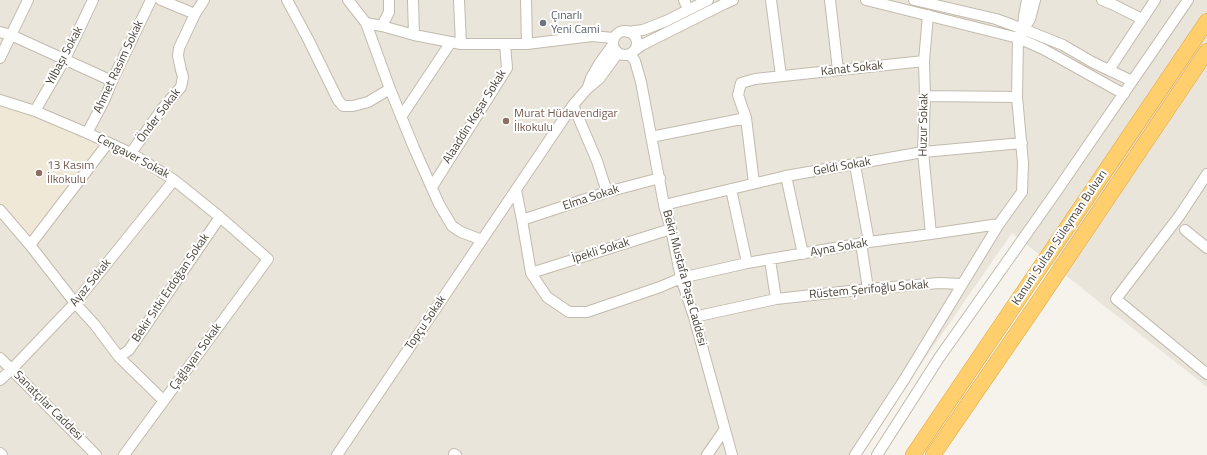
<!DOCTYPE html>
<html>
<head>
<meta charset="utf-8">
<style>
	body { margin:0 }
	canvas { display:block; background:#f6f3ec }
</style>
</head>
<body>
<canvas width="1207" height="455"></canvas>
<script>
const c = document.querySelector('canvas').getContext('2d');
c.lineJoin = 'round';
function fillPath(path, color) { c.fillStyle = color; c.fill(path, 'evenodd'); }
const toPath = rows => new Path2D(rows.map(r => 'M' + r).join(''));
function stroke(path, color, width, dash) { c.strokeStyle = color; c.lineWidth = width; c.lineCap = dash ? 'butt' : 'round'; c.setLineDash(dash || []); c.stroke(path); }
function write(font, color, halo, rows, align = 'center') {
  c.font = font + ' "Titillium Web",sans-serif'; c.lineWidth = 4; c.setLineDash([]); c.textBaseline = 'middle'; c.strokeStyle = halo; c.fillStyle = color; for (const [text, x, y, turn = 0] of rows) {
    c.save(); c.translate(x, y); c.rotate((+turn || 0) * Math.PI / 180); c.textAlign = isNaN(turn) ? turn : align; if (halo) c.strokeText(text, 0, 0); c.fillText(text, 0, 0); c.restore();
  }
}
const residential = toPath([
	[0,0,1207,0,1207,387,1012,233,858,455,0,455]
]);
const education = toPath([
	[0,104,101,144,31,238,0,203]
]);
const minor = toPath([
	[161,0,195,14],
	[287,0,308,39,338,100,343,106,353,106,368,102,390,89,366,23],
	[348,0,366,23,382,26,414,35,461,44,527,44,592,36,613,38],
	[413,0,414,35],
	[459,0,461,44],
	[526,0,527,44],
	[684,0,688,10],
	[771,0,781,76],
	[830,0,838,70],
	[866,0,1018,38,1043,49,1124,94],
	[914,0,996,19,1023,29,1063,45,1092,62,1132,81],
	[1102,0,1112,4,1142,19],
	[928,15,924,61,925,96,923,152,931,234],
	[382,26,389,12,389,0],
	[1023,26,1024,16,1027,0],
	'613 43a12 12 0 1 1 24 0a12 12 0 1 1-24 0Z',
	[0,32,11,35,112,81],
	[628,32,643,30,666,21,708,0],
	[635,50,642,45,724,4,733,0],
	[630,54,635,61,641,82,664,205,671,229,681,278,694,317,732,455],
	[0,58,28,0],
	[1109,70,1155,0],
	[588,87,591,78,599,64,612,46],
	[390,89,414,148,439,204,452,226,461,232,482,240],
	[925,96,1017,97],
	[0,100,35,111,87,133,131,153,174,180,220,217,268,259,124,455],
	[573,105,597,161,607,192],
	[35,111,65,59,93,0],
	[401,117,451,42],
	[87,133,104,101,112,81,151,0],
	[651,137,746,118],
	[131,153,162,109,181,87,183,77,181,70,178,56,179,48,195,14,204,0],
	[855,165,869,242],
	[1207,174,1180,215,1116,299,1207,374],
	[786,176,803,254],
	[754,183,746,118,738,95,741,83,755,79,924,61],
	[432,187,507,68,505,44],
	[731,189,747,263],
	[516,190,522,220,531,273,547,297,569,312,587,312,660,287,681,278,747,263,869,242,931,234,999,224],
	[664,205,786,176,923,152,1022,143],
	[0,210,30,245,75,303,95,325,119,357,163,400],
	[522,220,607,192,660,178],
	[1185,230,1207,248],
	[861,243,868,289],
	[30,245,108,143],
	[770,260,776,299],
	[531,273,671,229],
	[694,317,776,299,868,289,939,283,962,284],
	[119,357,129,350,220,217],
	[0,358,96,455],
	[0,380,11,370,75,303,174,180],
	[0,453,2,455],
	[454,454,456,455],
	[337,455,573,105,587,89,599,79,618,53],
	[707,455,725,429],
	[855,455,904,380,999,224,1022,192,1023,163,1017,97,1018,38,1030,19,1035,0],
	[877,455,939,358,1056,192,1188,0]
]);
const highway = toPath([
	[913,455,1207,21],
	[933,455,1036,305,1207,51]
]);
const markers = [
	[543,23,4,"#6b7280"],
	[506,121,4,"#8d6e63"],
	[39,173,4,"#8d6e63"]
];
const worshipNames = [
	["Çınarlı",551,16],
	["Yeni Cami",551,30]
];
const streetNames = [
	["Yılbaşı Sokak",65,56,-62],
	["Ahmet Rasim Sokak",119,67,-65],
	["Kanat Sokak",852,69,-6],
	["Önder Sokak",159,116,-53],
	["Alaaddin Koşar Sokak",475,117,-58],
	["Huzur Sokak",924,125,-89],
	["Cengaver Sokak",133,157,28],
	["Geldi Sokak",842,167,-10],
	["Elma Sokak",591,198,-18],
	["Kanuni Sultan Süleyman Bulvarı",1060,238,-56],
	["Ayna Sokak",839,248,-10],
	["İpekli Sokak",601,251,-17],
	["Bekri Mustafa Paşa Caddesi",684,278,75],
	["Ayaz Sokak",91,283,-51],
	["Bekir Sıtkı Erdoğan Sokak",171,288,-56],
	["Rüstem Şerifoğlu Sokak",869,290,-5],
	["Topçu Sokak",426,323,-56],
	["Çağlayan Sokak",196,357,-54],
	["Sanatçılar Caddesi",48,406,45]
];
const educationNames = [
	["Murat Hüdavendigar",514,114],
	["İlkokulu",514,128],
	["13 Kasım",47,166],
	["İlkokulu",47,180]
];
fillPath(residential, '#eae5da');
fillPath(education, '#efe8d6');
stroke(minor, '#c2bbae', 12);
stroke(highway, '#e0a43c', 16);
stroke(minor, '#fff', 10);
stroke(highway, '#ffcf6e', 15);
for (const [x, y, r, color] of markers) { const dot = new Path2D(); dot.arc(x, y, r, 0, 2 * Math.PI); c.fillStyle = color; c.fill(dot); stroke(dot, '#fff', 1.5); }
write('12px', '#5b616d', '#fff', worshipNames, 'left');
write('12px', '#4b4439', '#fff', streetNames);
write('12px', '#785e54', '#fff', educationNames, 'left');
</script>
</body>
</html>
